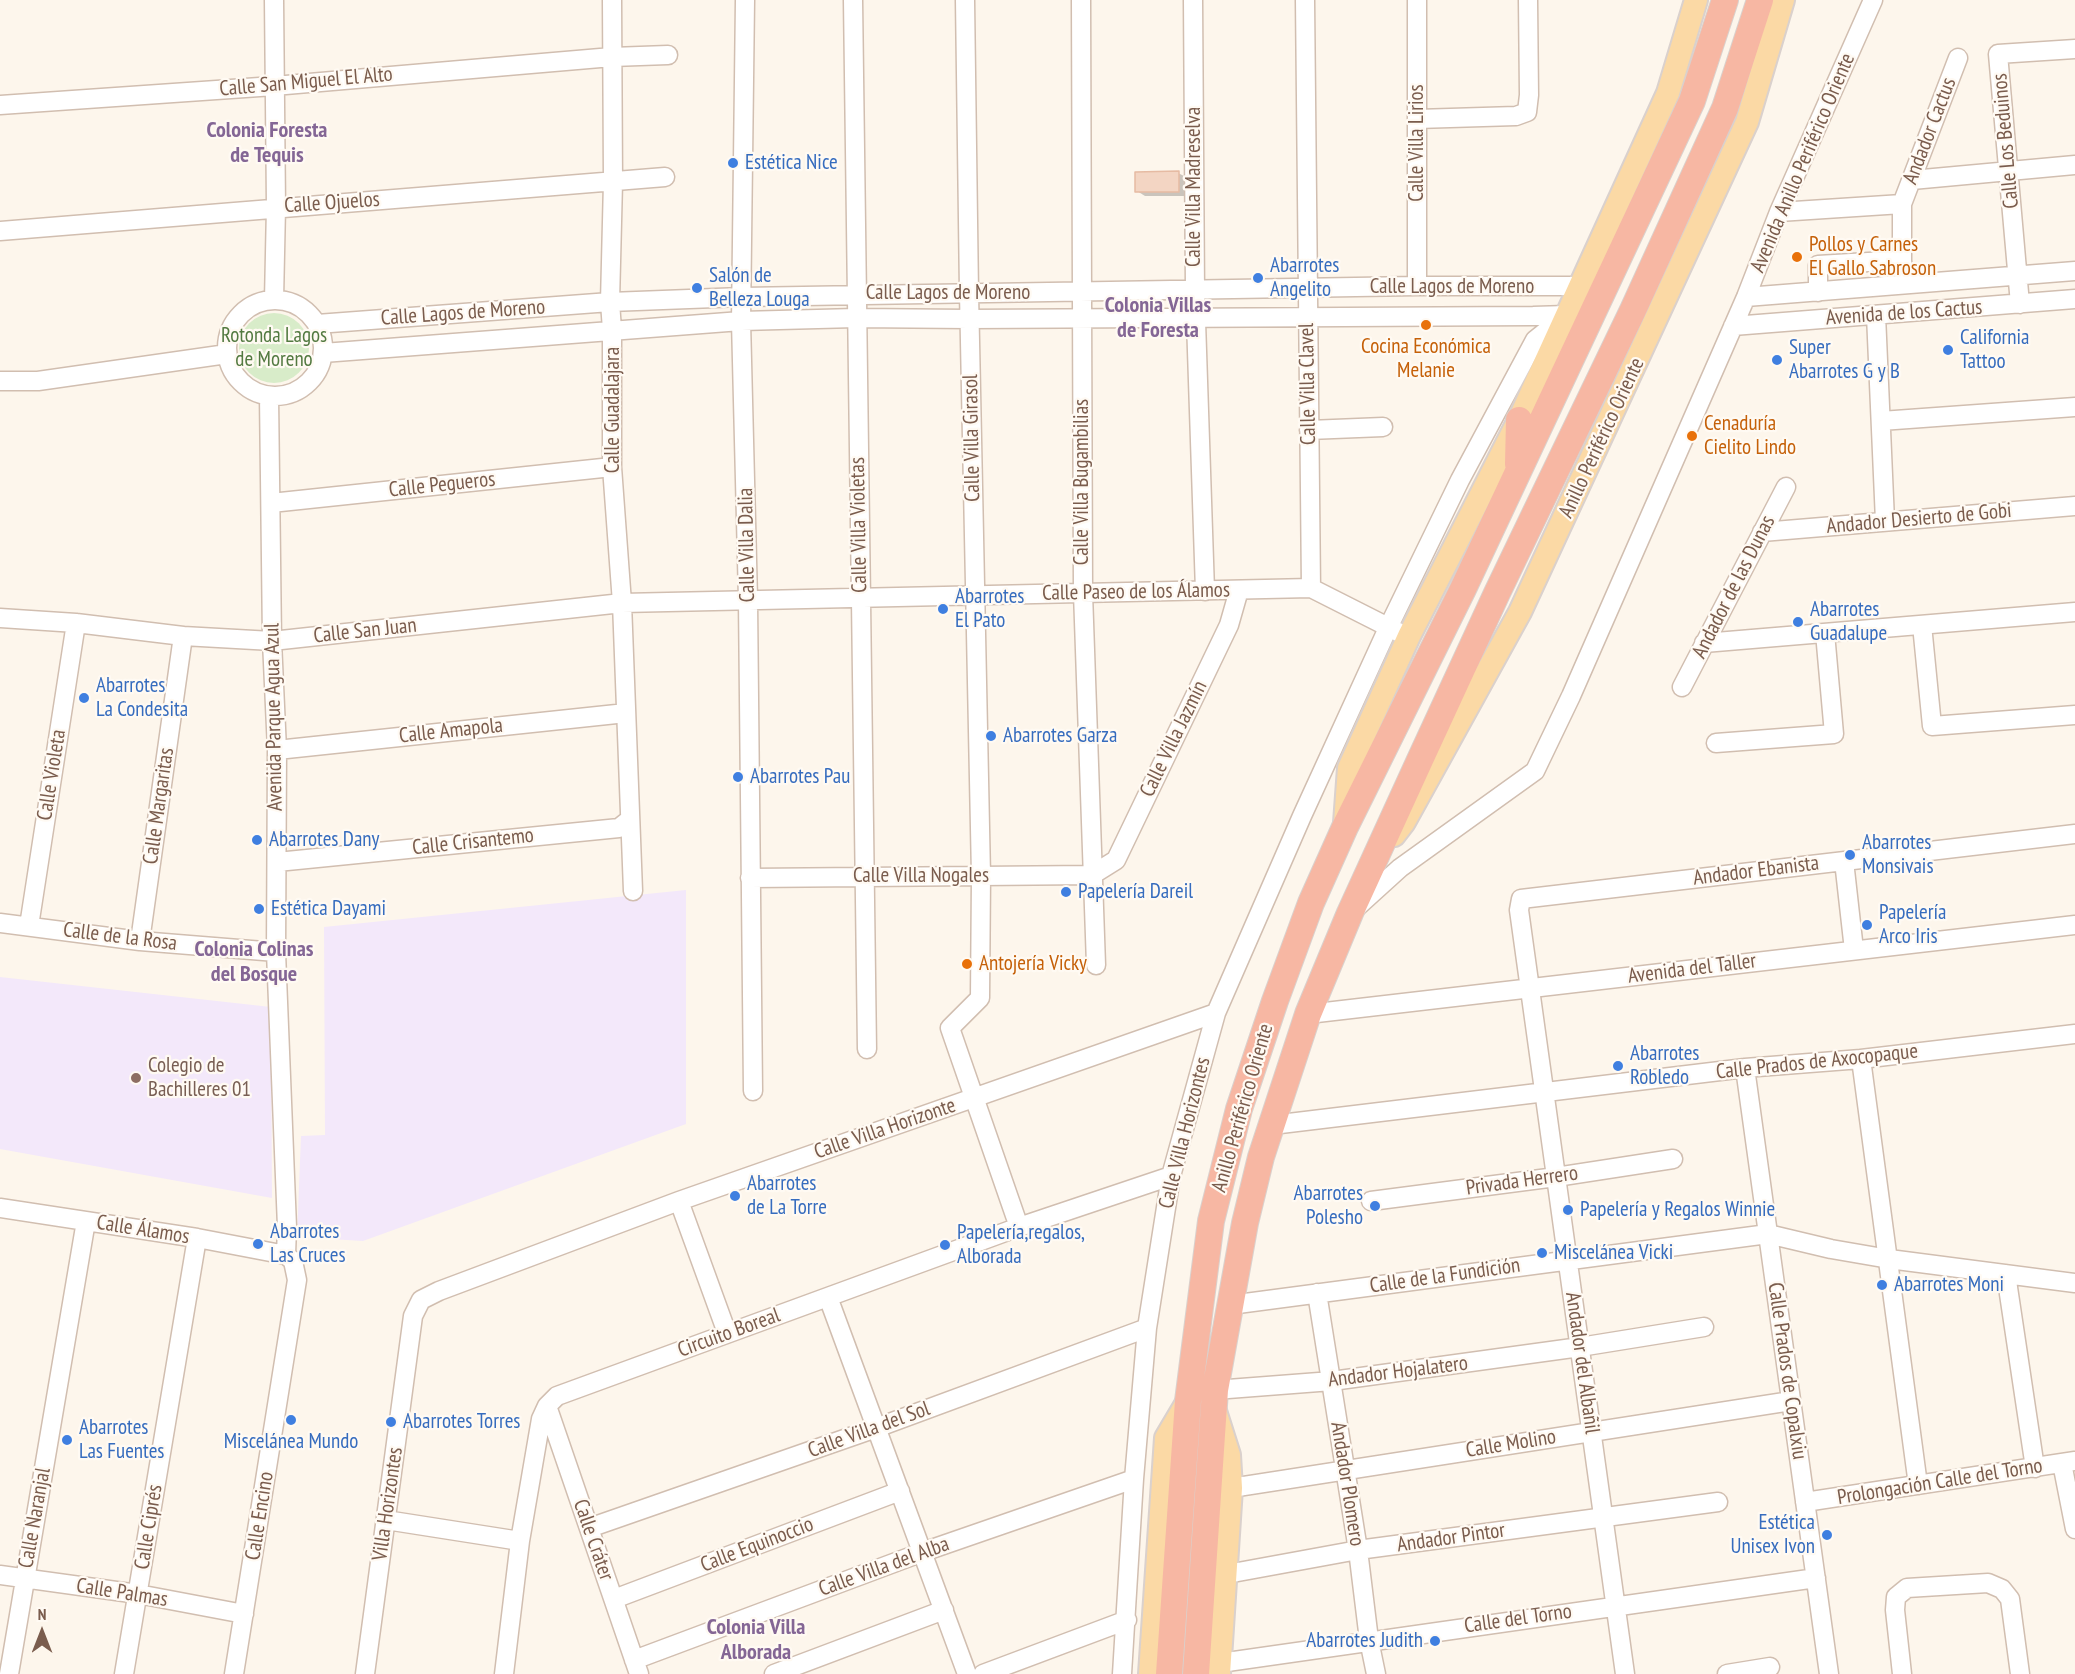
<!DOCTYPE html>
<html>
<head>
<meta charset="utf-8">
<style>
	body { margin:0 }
	#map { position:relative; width:2075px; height:1674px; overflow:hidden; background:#fdf6ec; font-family:"PT Sans Narrow",sans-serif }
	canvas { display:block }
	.north { position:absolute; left:12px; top:1602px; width:60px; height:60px; -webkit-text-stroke:4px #fffaf3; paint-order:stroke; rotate:0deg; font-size:16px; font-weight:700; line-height:24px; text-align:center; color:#7a5c4d }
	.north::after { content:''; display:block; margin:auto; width:21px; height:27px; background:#7a5c4d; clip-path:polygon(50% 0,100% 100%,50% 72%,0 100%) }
</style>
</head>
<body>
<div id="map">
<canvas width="2075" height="1674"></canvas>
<div class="north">N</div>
</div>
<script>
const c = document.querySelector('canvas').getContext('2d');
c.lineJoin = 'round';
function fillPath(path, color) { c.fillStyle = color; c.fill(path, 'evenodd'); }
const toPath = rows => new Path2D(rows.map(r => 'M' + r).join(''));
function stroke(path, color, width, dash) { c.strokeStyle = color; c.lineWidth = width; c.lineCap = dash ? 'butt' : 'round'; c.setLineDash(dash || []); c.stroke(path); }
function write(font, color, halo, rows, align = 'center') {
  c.font = font + ' "PT Sans Narrow",sans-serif'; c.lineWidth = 4.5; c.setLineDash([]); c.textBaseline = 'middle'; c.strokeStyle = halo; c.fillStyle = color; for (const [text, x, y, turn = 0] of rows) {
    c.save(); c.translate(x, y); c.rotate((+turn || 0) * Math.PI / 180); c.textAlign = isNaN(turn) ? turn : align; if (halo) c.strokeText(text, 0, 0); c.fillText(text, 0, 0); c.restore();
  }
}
const education = toPath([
	[686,890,686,1124,363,1241,297,1237,301,1136,325,1135,324,927],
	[0,977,271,1007,272,1198,0,1149]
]);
const green = toPath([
	'239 348a35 35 0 1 1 70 0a35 35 0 1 1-70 0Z'
]);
const shadow = toPath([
	[1178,173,1186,177,1186,196,1145,196,1137,191]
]);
const building = toPath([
	[1179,171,1179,192,1135,192,1135,172,1179,171]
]);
const minor = toPath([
	[612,0,613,182,610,302,612,330,612,467,622,603,633,891],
	[745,0,741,321,748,600,753,1091],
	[853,0,867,1049],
	[965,0,969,293,981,876,980,998,950,1028,1019,1227],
	[1081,0,1083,593,1096,965],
	[1193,0,1195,291,1205,591],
	[1305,0,1311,588],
	[0,105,274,86,612,57,668,55],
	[1417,119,1516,116,1527,112,1529,95,1528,0],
	[1912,180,2075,165],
	[1779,212,1902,204],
	[0,231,665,177],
	[1902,260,1902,204,1958,58],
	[1417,286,1417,0],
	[1818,292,1818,265,1902,260,1903,271],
	[1746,297,2075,271],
	[274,300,276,207,274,0],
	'227 348a48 48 0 1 1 96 0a48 48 0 1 1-96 0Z',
	[2020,304,1998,54,2075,49],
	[1876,315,1885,521],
	[317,324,610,302,742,297,1417,286,1581,286],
	[1733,326,2075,299],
	[323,353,741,321,856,318,969,319,1533,316,1567,315],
	[0,381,38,381,227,354],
	[269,396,272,641,277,750,276,952,287,1227,286,1255],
	[1881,421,2075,407],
	[1309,430,1383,427],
	[271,503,612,467],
	[1762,532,2075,506],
	[0,618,76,623,183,636,272,641,622,603,1311,588,1398,632],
	[1922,625,1932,726,2075,715],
	[1704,643,2075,612],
	[1682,687,1786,487],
	[1716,743,1834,734,1825,633],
	[277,750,626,713],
	[1844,861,1854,950],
	[277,862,619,828,629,820],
	[1092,875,1116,860,1229,625,1239,590],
	[750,878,1092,875],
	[1357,907,1400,868,1535,771,1571,696,1746,297,1779,212,1873,0],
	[0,923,140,941,276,952],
	[29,926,76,623],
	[140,941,183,636],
	[1308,1014,2075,925],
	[1861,1059,1918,1485],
	[1745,1068,1829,1674],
	[1272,1125,1745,1068,1861,1059,2075,1034],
	[679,1201,727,1333],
	[1371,1201,1556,1177,1673,1159],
	[0,1208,197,1238,286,1255],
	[2006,1274,2035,1468],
	[1317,1293,1358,1550,1369,1640,1376,1674],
	[828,1297,967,1674],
	[1230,1305,1768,1234,1831,1249,1889,1259,2075,1283],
	[1215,1390,1332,1381,1580,1347,1704,1327],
	[547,1406,639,1674],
	[2062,1463,2075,1529],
	[1231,1488,1791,1401],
	[1805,1502,2075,1461],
	[386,1520,520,1541],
	[589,1528,876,1428,1147,1328],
	[1227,1574,1358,1550,1718,1502],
	[0,1575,138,1594,244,1614],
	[614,1599,900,1491],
	[634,1660,923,1552,1134,1479],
	[1220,1663,1816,1578],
	[9,1674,86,1221],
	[124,1674,197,1238],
	[234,1674,297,1280,293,1261,286,1255],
	[365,1674,413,1316,421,1300,439,1291,679,1201,1216,1013],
	[504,1674,520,1541,541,1419,547,1406,557,1396,1019,1227,1171,1176],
	[774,1674,944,1610],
	[983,1674,1127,1620],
	[1122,1674,1134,1479,1147,1328,1171,1176,1216,1013,1302,816,1388,628,1460,480,1535,340,1565,316],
	[1625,1674,1519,910,1521,899,2075,834],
	[1727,1674,1770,1667],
	[1902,1674,1895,1610,1896,1597,1907,1588,1988,1583,2002,1589,2010,1599,2020,1674]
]);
const major = toPath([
	[1345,823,1349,768,1409,636,1519,420,1668,93,1696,0],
	[1394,835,1404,822,1520,612,1747,122,1783,0],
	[1215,1411,1229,1455,1231,1488,1219,1674],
	[1150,1674,1166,1438,1188,1401]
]);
const highway = toPath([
	[1518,464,1519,420],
	[1169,1674,1188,1401,1211,1221,1239,1109,1275,1001,1311,903,1345,827,1463,589,1692,101,1725,0],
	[1196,1674,1215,1390,1245,1223,1261,1157,1308,1014,1350,913,1419,762,1497,593,1633,310,1725,108,1760,0]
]);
const markers = [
	[733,163,6,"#3f7fe0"],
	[1797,257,6,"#e8710a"],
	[1258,278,6,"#3f7fe0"],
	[697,288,6,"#3f7fe0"],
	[1426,325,6,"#e8710a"],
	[1948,350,6,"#3f7fe0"],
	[1777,360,6,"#3f7fe0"],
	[1692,436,6,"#e8710a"],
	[943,609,6,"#3f7fe0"],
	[1798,622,6,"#3f7fe0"],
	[84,698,6,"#3f7fe0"],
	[991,736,6,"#3f7fe0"],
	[738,777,6,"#3f7fe0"],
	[257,840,6,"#3f7fe0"],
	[1850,855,6,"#3f7fe0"],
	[1066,892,6,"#3f7fe0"],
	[259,909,6,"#3f7fe0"],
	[1867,925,6,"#3f7fe0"],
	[967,964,6,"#e8710a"],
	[1618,1066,6,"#3f7fe0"],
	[136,1078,6,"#8d6e63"],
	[735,1196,6,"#3f7fe0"],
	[1375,1206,6,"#3f7fe0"],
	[1568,1210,6,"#3f7fe0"],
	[258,1244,6,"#3f7fe0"],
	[945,1245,6,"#3f7fe0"],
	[1542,1253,6,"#3f7fe0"],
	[1882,1285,6,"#3f7fe0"],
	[291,1420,6,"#3f7fe0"],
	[391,1422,6,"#3f7fe0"],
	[67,1440,6,"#3f7fe0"],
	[1827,1535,6,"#3f7fe0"],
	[1435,1641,6,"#3f7fe0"]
];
const streetNames = [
	["Calle San Miguel El Alto",306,82,-5],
	["Andador Cactus",1930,131,-69],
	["Calle Los Beduinos",2006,141,-95],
	["Calle Villa Lirios",1417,143,-90],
	["Avenida Anillo Periférico Oriente",1803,163,-67],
	["Calle Villa Madreselva",1194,187,-90],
	["Calle Ojuelos",332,203,-4],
	["Calle Lagos de Moreno",1452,287],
	["Calle Lagos de Moreno",948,293],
	["Calle Lagos de Moreno",463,313,-4],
	["Avenida de los Cactus",1904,313,-4],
	["Calle Villa Clavel",1308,384,-91],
	["Calle Guadalajara",613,410,-90],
	["Calle Villa Girasol",972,438,-91],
	["Anillo Periférico Oriente",1602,438,-65],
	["Calle Villa Bugambilias",1082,482,-90],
	["Calle Pegueros",442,485,-6],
	["Andador Desierto de Gobi",1919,519,-5],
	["Calle Villa Violetas",859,525,-91],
	["Calle Villa Dalia",747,545,-91],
	["Andador de las Dunas",1734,587,-63],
	["Calle Paseo de los Álamos",1136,592,-1],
	["Calle San Juan",365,631,-6],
	["Avenida Parque Agua Azul",274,717,-91],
	["Calle Amapola",451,731,-6],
	["Calle Villa Jazmín",1174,739,-64],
	["Calle Violeta",52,775,-81],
	["Calle Margaritas",159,806,-82],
	["Calle Crisantemo",473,842,-6],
	["Andador Ebanista",1756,871,-7],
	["Calle Villa Nogales",921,876],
	["Calle de la Rosa",120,937,7],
	["Avenida del Taller",1692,969,-7],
	["Calle Prados de Axocopaque",1817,1062,-6],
	["Anillo Periférico Oriente",1243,1108,-74],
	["Calle Villa Horizonte",885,1129,-19],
	["Calle Villa Horizontes",1185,1133,-76],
	["Privada Herrero",1522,1181,-8],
	["Calle Álamos",143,1230,9],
	["Calle de la Fundición",1445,1276,-8],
	["Circuito Boreal",729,1333,-20],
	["Andador del Albañil",1582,1363,82],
	["Calle Prados de Copalxiu",1787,1371,82],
	["Andador Hojalatero",1398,1372,-7],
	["Calle Villa del Sol",869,1430,-20],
	["Calle Molino",1511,1444,-9],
	["Prolongación Calle del Torno",1940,1482,-9],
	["Andador Plomero",1347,1484,81],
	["Villa Horizontes",388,1504,-82],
	["Calle Encino",260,1516,-81],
	["Calle Naranjal",35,1518,-80],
	["Calle Ciprés",149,1527,-81],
	["Andador Pintor",1451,1538,-8],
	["Calle Cráter",593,1540,71],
	["Calle Equinoccio",757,1545,-21],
	["Calle Villa del Alba",884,1567,-20],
	["Calle Palmas",122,1593,9],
	["Calle del Torno",1518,1619,-8]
];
const shopNames = [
	["Estética Nice",745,163],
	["Abarrotes",1270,266],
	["Angelito",1270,290],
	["Salón de",709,276],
	["Belleza Louga",709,300],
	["California",1960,338],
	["Tattoo",1960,362],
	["Super",1789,348],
	["Abarrotes G y B",1789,372],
	["Abarrotes",955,597],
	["El Pato",955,621],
	["Abarrotes",1810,610],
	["Guadalupe",1810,634],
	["Abarrotes",96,686],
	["La Condesita",96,710],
	["Abarrotes Garza",1003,736],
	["Abarrotes Pau",750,777],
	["Abarrotes Dany",269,840],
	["Abarrotes",1862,843],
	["Monsivais",1862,867],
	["Papelería Dareil",1078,892],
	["Estética Dayami",271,909],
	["Papelería",1879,913],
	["Arco Iris",1879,937],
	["Abarrotes",1630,1054],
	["Robledo",1630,1078],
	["Abarrotes",747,1184],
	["de La Torre",747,1208],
	["Abarrotes",1363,1194,"right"],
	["Polesho",1363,1218,"right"],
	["Papelería y Regalos Winnie",1580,1210],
	["Abarrotes",270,1232],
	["Las Cruces",270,1256],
	["Papelería,regalos,",957,1233],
	["Alborada",957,1257],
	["Miscelánea Vicki",1554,1253],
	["Abarrotes Moni",1894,1285],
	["Abarrotes Torres",403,1422],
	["Abarrotes",79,1428],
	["Las Fuentes",79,1452],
	["Miscelánea Mundo",291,1442,"center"],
	["Estética",1815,1523,"right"],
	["Unisex Ivon",1815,1547,"right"],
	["Abarrotes Judith",1423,1641,"right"]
];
const foodNames = [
	["Pollos y Carnes",1809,245],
	["El Gallo Sabroson",1809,269],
	["Cocina Económica",1426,347,"center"],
	["Melanie",1426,371,"center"],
	["Cenaduría",1704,424],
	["Cielito Lindo",1704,448],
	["Antojería Vicky",979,964]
];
const parkNames = [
	["Rotonda Lagos",274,336],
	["de Moreno",274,360]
];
const educationNames = [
	["Colegio de",148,1066],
	["Bachilleres 01",148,1090]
];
const neighbourhoodNames = [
	["Colonia Foresta",267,131],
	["de Tequis",267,156],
	["Colonia Villas",1158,306],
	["de Foresta",1158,331],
	["Colonia Colinas",254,950],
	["del Bosque",254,975],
	["Colonia Villa",756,1628],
	["Alborada",756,1653]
];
fillPath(education, '#f3e8fa');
fillPath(green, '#d8ecc9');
fillPath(shadow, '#0003');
fillPath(building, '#f3d5c3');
stroke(building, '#e6bba3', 1.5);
stroke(minor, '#d1beb0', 21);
stroke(major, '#dad1cd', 26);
stroke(highway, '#dad1cd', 28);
stroke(minor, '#fff', 18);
stroke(major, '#fbd9a5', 22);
stroke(highway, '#f7b7a3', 26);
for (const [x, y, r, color] of markers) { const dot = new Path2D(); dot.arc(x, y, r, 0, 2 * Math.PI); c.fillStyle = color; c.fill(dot); stroke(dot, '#fffaf3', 2); }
write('21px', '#7a5c4d', '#fffaf3', streetNames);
write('21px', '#366cbe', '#fffaf3', shopNames, 'left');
write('21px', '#c56008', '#fffaf3', foodNames, 'left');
write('21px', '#537a41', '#fffaf3', parkNames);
write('21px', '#785e54', '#fffaf3', educationNames, 'left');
write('bold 22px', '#846695', '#fffaf3', neighbourhoodNames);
</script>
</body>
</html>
